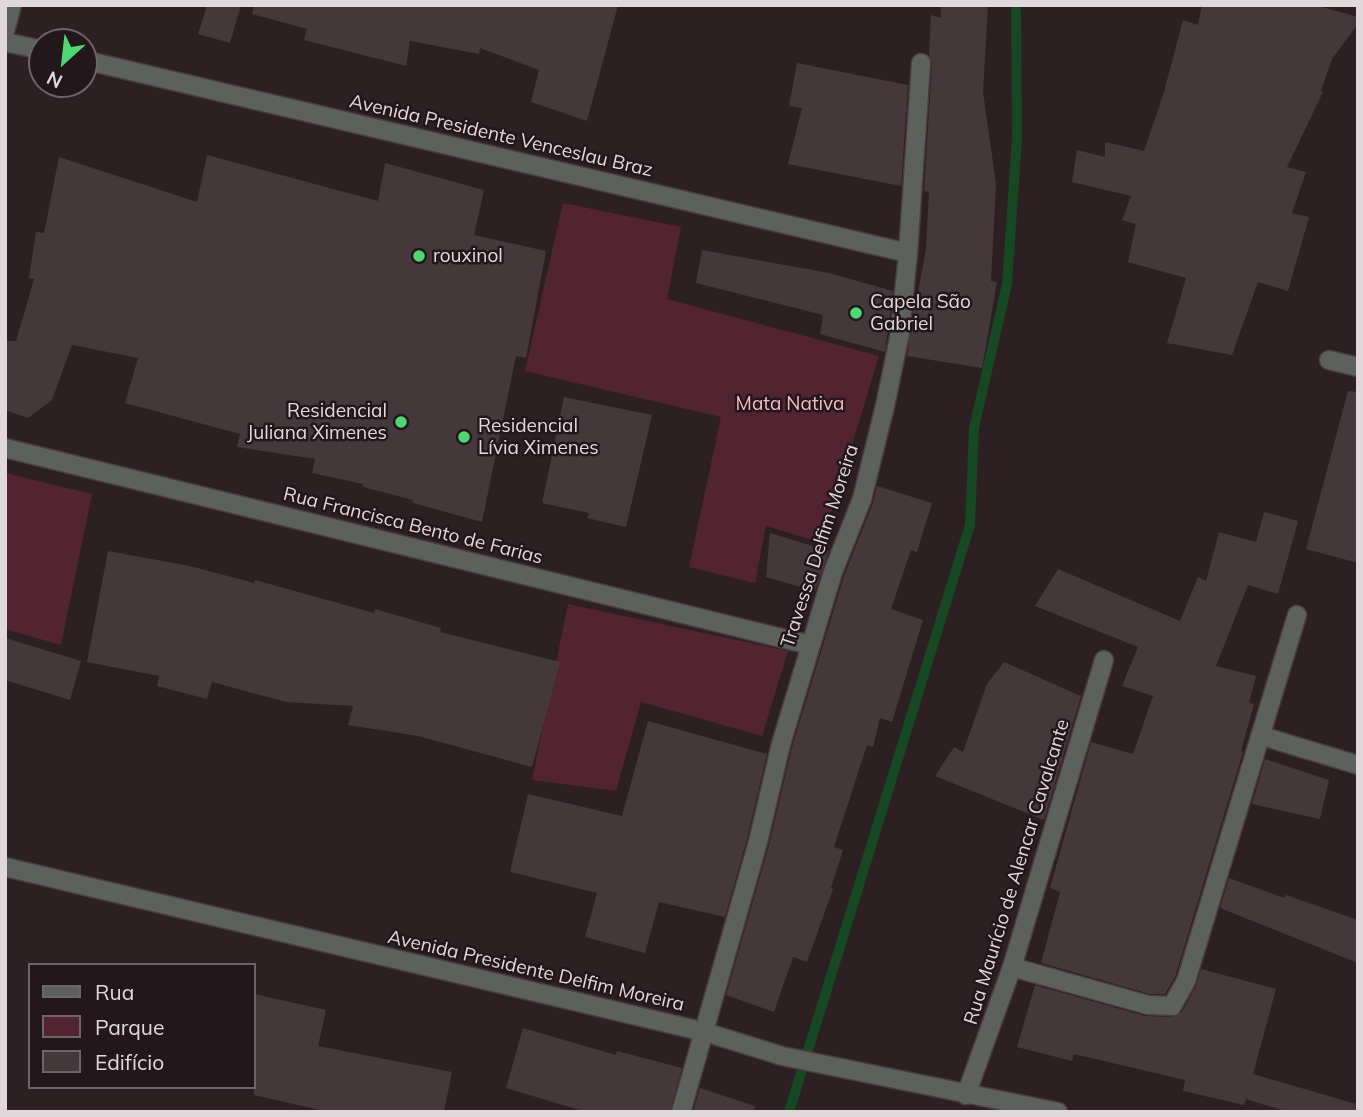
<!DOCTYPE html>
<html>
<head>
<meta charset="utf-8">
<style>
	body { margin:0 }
	#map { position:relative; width:1363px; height:1117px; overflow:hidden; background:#2c2023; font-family:Mulish,sans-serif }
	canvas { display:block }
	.frame { position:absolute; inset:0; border:7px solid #e0d8da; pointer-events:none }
	.legend { position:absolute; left:28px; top:963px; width:228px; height:126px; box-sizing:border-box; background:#22171a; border:2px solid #6e6467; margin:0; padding:9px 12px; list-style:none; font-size:21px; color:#e0d8da }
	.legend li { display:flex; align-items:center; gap:14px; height:35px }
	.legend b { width:35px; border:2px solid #6e6467 }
	.north { position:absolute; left:28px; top:28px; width:70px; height:70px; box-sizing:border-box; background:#22171a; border:2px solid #6e6467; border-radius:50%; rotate:207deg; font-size:19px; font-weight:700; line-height:28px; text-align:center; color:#e0d8da }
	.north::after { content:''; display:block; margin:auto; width:24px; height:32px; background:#4fd675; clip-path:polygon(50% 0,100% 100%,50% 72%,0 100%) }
</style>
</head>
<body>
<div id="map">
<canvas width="1363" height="1117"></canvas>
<div class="frame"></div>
<ul class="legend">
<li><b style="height:9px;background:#5d615d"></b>Rua</li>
<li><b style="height:19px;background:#522432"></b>Parque</li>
<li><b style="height:19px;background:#45383b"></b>Edifício</li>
</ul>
<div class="north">N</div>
</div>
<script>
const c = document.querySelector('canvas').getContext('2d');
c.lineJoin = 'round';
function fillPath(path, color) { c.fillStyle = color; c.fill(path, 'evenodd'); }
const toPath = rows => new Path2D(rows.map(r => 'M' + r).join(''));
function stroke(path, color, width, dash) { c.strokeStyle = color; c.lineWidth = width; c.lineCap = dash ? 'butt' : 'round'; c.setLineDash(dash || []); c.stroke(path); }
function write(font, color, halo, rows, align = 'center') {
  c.font = font + ' Mulish,sans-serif'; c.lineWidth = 5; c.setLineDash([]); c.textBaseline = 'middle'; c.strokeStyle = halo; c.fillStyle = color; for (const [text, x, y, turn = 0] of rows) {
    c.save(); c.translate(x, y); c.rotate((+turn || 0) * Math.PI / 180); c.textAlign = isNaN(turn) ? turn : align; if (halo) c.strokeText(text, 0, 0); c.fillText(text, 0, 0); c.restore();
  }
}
const green = toPath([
	[563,203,681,227,667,299,879,356,822,543,766,526,755,583,689,567,721,417,525,371],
	[5,473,92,494,61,645,5,629],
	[568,604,788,651,762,736,641,702,616,791,532,780]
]);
const stream = toPath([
	[789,1112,970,525,974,428,1007,284,1017,138,1016,5]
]);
const building = toPath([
	[207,5,241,5,230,43,198,34],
	[254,5,618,5,587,121,531,102,539,70,480,48,479,54,410,41,406,66,304,40,307,29,252,14],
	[941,5,988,5,983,92,996,184,991,281,997,282,982,368,907,356,915,298,917,298,926,249,929,192,924,191,932,64,929,56,931,15,941,18],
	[1202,5,1315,5,1358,17,1358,24,1332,59,1321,91,1323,92,1287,167,1306,172,1292,213,1309,217,1288,291,1258,282,1232,355,1167,343,1186,278,1128,262,1136,224,1122,220,1131,196,1072,182,1077,150,1105,157,1105,142,1144,151,1164,92,1183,20,1198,25],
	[797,63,908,85,901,186,788,164,802,108,789,106],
	[207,155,378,201,385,163,484,190,474,235,546,251,526,358,516,356,482,522,413,503,413,500,363,487,363,484,312,473,315,459,237,447,240,434,125,403,138,358,72,345,52,400,28,418,5,410,5,341,16,341,34,279,29,278,36,232,44,233,59,157,197,202],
	[702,250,829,273,893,291,885,352,820,334,823,315,696,283],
	[1348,391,1358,392,1358,563,1306,549],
	[564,397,652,415,626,527,587,518,589,513,542,503],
	[877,486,932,503,917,552,911,550,891,609,923,620,892,722,880,718,873,747,867,745,834,847,843,850,831,888,833,889,807,962,793,957,774,1012,726,995,769,845,792,747,844,576,873,503],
	[1264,512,1298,521,1278,594,1248,585,1216,666,1256,676,1249,703,1254,704,1241,751,1243,752,1175,977,1165,994,1150,994,1041,963,1060,892,1050,888,1091,742,1133,754,1153,696,1122,686,1138,647,1035,606,1058,569,1180,621,1198,577,1206,581,1219,532,1256,542],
	[770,533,829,551,815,591,766,577],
	[108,551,190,566,254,583,255,580,374,613,375,609,441,628,440,632,560,662,532,767,418,736,348,725,353,706,286,702,212,682,207,699,157,686,159,676,87,662],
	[5,638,81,661,70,700,5,680],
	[1004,662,1081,696,1044,820,935,776,954,747,963,752,987,684],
	[648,721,767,754,747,839,725,917,659,902,645,953,585,937,597,893,510,872,528,794,622,816],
	[1265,759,1329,780,1320,819,1252,804],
	[1229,878,1284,898,1286,895,1358,920,1358,963,1220,908],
	[1201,969,1276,989,1253,1074,1356,1104,1355,1112,1288,1112,1246,1099,1244,1105,1183,1091,1185,1080,1074,1054,1072,1061,1017,1047,1035,985,1145,1016,1172,1017,1182,1012,1196,986],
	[254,994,326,1010,318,1046,452,1072,444,1112,328,1112,254,1095],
	[523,1028,616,1055,617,1051,682,1068,670,1112,586,1112,506,1088],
	[700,1088,755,1106,754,1112,693,1112]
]);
const service = toPath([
	[1012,967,1148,1005,1172,1006,1186,981,1297,615],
	[966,1095,1012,967,1104,660]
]);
const minor = toPath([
	[5,31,12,5],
	[5,42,42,50],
	[84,60,908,253],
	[1329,360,1358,367],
	[5,448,810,645],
	[1262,736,1358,765],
	[5,867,705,1032,782,1056,1058,1112],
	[681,1112,758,842,781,744,833,572,862,499,885,406,900,333,908,253,921,63]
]);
const markers = [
	[419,256,7,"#4fd675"],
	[856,313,7,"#4fd675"],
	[401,422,7,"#4fd675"],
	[464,437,7,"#4fd675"]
];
const streetNames = [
	["Avenida Presidente Venceslau Braz",501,136,13],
	["Rua Francisca Bento de Farias",413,526,14],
	["Travessa Delfim Moreira",820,546,-72],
	["Rua Maurício de Alencar Cavalcante",1017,872,-73],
	["Avenida Presidente Delfim Moreira",536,971,13]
];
const poiNames = [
	["rouxinol",433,256],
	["Capela São",870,302],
	["Gabriel",870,324],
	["Residencial",387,411,"right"],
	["Juliana Ximenes",387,433,"right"],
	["Residencial",478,426],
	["Lívia Ximenes",478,448]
];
const parkNames = [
	["Mata Nativa",790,404]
];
fillPath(green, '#522432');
stroke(stream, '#154823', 10);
fillPath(building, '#45383b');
stroke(service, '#493d40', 21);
stroke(minor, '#493d40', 21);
stroke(service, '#5d615d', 18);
stroke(minor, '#5d615d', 18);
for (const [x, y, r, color] of markers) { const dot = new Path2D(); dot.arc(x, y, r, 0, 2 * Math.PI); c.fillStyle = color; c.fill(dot); stroke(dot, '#22171a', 2.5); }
write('19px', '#e0d8da', '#22171a', streetNames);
write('19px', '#e0d8da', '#22171a', poiNames, 'left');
write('19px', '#fab8c9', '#22171a', parkNames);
</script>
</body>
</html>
